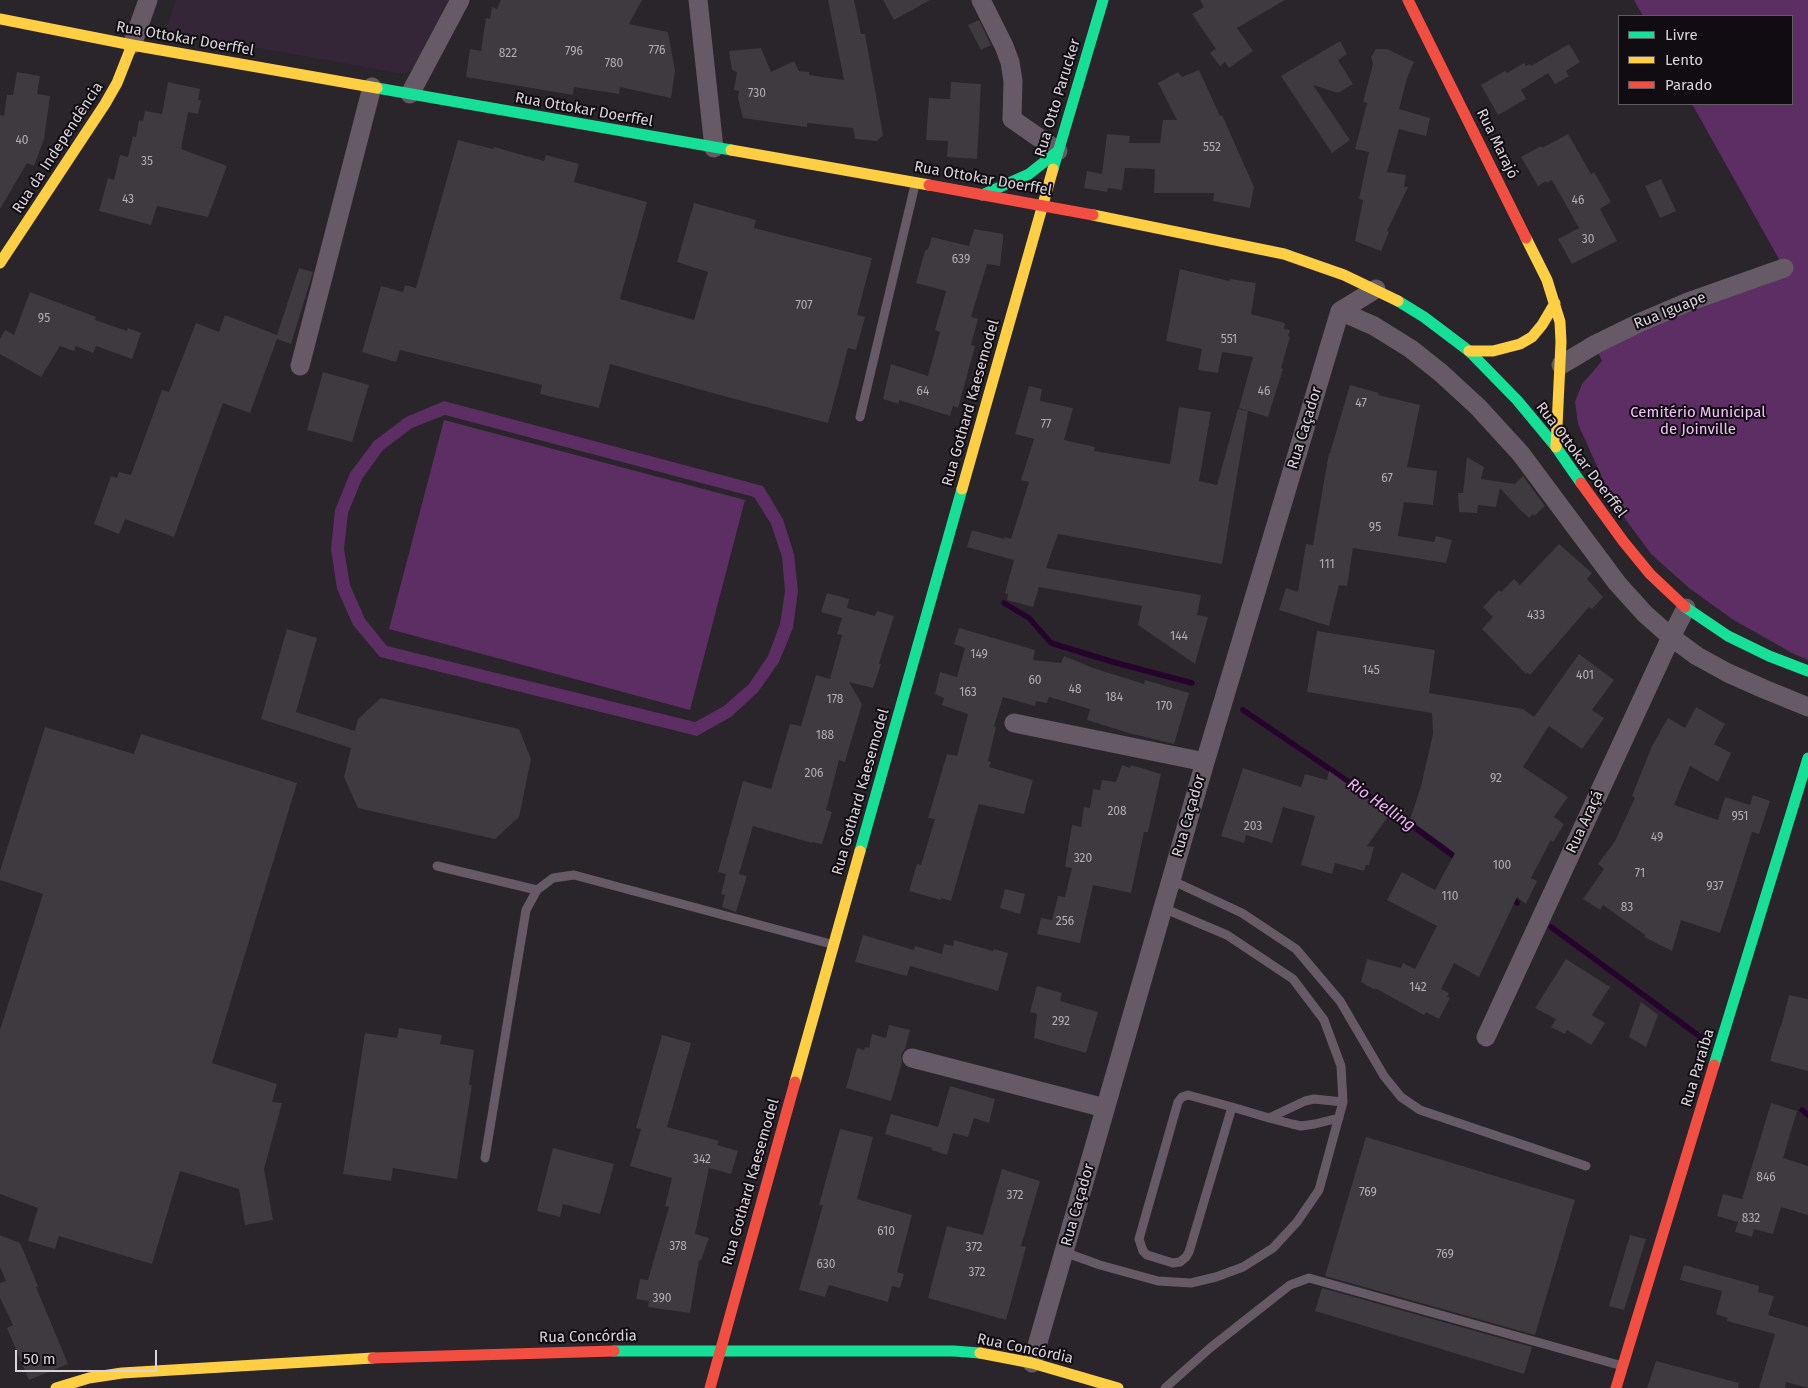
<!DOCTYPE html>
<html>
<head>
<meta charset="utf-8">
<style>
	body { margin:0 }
	#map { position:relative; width:1808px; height:1388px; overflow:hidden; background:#2a242b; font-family:"Fira Sans",sans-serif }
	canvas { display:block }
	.legend { position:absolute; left:1618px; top:15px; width:175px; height:90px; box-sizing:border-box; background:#110c12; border:1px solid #615c62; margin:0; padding:6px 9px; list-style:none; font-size:15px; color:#dad3db }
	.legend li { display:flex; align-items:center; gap:10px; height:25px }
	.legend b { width:25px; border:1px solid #615c62 }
	.scale { position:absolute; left:15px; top:1350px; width:142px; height:22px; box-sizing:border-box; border:2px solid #dad3db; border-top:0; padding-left:6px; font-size:15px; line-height:18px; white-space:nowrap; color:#dad3db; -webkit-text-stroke:4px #110c12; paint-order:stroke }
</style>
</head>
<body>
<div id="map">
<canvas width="1808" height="1388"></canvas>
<ul class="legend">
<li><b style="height:6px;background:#16e098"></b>Livre</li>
<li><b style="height:6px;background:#ffcf43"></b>Lento</li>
<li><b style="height:6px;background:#f24e42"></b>Parado</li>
</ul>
<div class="scale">50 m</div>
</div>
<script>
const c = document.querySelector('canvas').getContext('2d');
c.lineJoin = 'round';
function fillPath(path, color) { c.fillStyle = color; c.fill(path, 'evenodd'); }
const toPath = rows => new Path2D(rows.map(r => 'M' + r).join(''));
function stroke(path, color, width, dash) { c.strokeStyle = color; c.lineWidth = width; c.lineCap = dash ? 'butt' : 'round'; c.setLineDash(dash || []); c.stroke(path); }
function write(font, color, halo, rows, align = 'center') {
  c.font = font + ' "Fira Sans",sans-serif'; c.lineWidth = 4; c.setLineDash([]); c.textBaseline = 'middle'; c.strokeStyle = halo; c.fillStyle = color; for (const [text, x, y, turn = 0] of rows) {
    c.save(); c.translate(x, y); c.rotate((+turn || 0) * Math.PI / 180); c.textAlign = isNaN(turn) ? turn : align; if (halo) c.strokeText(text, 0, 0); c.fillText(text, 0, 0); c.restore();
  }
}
const built = toPath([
	[176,0,451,0,411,71,403,74,170,32,167,30,167,27]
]);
const green = toPath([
	[1634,0,1808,0,1808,660,1794,654,1732,619,1689,588,1651,554,1626,520,1606,486,1578,424,1575,402,1582,384,1602,361,1595,346,1784,268,1692,104,1792,104,1792,16,1643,16],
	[444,401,763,486,783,519,794,554,798,591,793,628,779,662,758,692,731,717,697,736,380,657,353,625,337,589,331,549,335,510,350,473,374,441,406,417],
	[445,415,754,497,771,524,782,557,785,591,780,624,768,656,749,684,724,706,695,722,387,646,365,619,350,585,344,549,348,513,362,479,383,450,412,428],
	[444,420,745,500,690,710,389,629]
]);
const stream = toPath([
	[1004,603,1029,618,1051,643,1113,662,1192,683],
	[1243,710,1399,816,1459,860],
	[1509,896,1517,903],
	[1551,927,1706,1041],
	[1802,1110,1808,1115]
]);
const building = toPath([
	[501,0,642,0,629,24,668,32,675,71,671,98,620,87,619,94,574,87,573,95,466,77,470,49,481,51,486,18,490,19,492,7,497,9],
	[828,0,854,0,861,34,865,34,883,135,877,141,855,139,853,128,807,123,807,127,743,118,738,98,739,91,734,90,737,72,732,70,729,51,761,48,771,72,794,61,799,71,809,72,809,75,844,80],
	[883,0,930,0,894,20],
	[1200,0,1285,0,1237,28,1253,51,1229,68,1225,62,1220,66,1210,53,1216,49,1192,14,1204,7],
	[979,20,991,45,981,50,968,25],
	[1340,41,1347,54,1338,60,1353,84,1338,93,1313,85,1350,140,1332,153,1281,76],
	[1569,44,1580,62,1566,71,1569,76,1555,84,1548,73,1521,90,1526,99,1498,115,1481,85,1505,71,1507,73,1524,63,1526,66,1530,64,1531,66],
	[1376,49,1387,49,1414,62,1407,78,1399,109,1430,118,1426,136,1399,129,1387,172,1406,175,1404,187,1408,187,1387,231,1389,232,1381,251,1355,241,1363,200,1359,199,1369,152,1355,149,1367,103,1363,102,1373,64,1371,57],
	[1199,70,1220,116,1222,115,1254,187,1250,208,1213,201,1214,193,1154,193,1155,169,1125,168,1122,190,1108,188,1107,192,1084,188,1087,171,1102,174,1107,134,1130,136,1129,143,1160,143,1163,120,1177,120,1158,83,1178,72,1182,77],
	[17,72,40,76,37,94,50,96,44,139,34,166,27,163,0,209,0,115,4,116,7,95,13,95],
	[168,82,200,89,198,100,201,100,198,114,188,112,181,149,227,166,208,217,157,206,151,225,99,211,108,178,114,180,120,155,128,157,133,136,136,137,139,120,143,121,145,111,162,114],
	[951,82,981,84,977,159,947,157,948,141,926,140,929,98,950,99],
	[1568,134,1591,174,1594,172,1611,202,1600,209,1617,241,1572,264,1558,239,1579,228,1552,180,1547,183,1546,181,1538,186,1521,157,1541,146,1542,148],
	[458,140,493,149,494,147,544,161,546,155,579,164,574,182,647,202,620,299,694,320,708,272,677,262,694,203,756,220,754,228,872,258,857,315,865,317,856,350,848,348,828,423,716,394,610,364,599,408,540,394,542,385,400,350,396,362,362,352,381,286,403,292,405,285,416,288],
	[1661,179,1676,211,1660,218,1645,186],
	[974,229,1003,234,1003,239,1000,266,987,264,971,317,978,319,971,345,975,346,958,408,953,406,950,416,899,400,899,404,883,399,891,364,928,376,940,332,935,330,946,291,916,283,925,251,928,249,932,237,969,246],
	[299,268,313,272,291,344,277,339,250,413,223,403,174,537,125,519,119,534,94,524,111,476,117,478,119,472,131,475,162,390,169,392,196,323,219,332,225,315,277,335],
	[1180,269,1229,281,1230,279,1256,283,1251,314,1285,323,1284,329,1290,330,1288,336,1290,337,1281,368,1283,369,1268,417,1239,408,1253,357,1222,352,1218,373,1198,370,1202,349,1166,341],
	[30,292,96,317,95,320,127,331,128,328,141,333,132,359,96,346,93,353,76,346,74,351,60,346,41,377,0,354,0,339,5,330,14,335],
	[323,372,369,385,352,442,307,430],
	[1350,385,1379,393,1378,395,1420,405,1407,467,1437,471,1433,505,1404,502,1398,536,1434,542,1436,536,1452,540,1446,563,1353,548,1347,586,1339,585,1329,626,1279,610,1286,588,1298,592,1306,544,1313,545,1329,453,1330,453],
	[1029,386,1042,389,1040,401,1073,408,1064,440,1095,447,1094,451,1170,464,1179,407,1211,412,1199,481,1217,485,1238,409,1248,411,1222,564,1058,534,1046,568,1201,595,1197,615,1208,617,1195,664,1138,625,1142,606,1039,587,1033,607,1007,600,1008,594,1005,593,1014,560,967,547,972,530,1004,539,1004,537,1011,539,1029,482,1021,480,1034,439,1015,434],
	[1467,457,1484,467,1481,479,1515,484,1523,476,1545,506,1534,516,1533,514,1529,518,1523,512,1522,512,1500,488,1496,507,1478,505,1477,513,1459,512,1458,493,1463,493],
	[1559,544,1592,573,1587,579,1603,597,1592,609,1589,607,1530,675,1527,672,1526,674,1482,629,1493,617,1483,607,1499,590,1501,592,1514,579,1520,585],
	[827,593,849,599,847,608,875,616,877,611,894,616,879,664,881,664,873,688,849,682,862,704,845,762,839,760,826,810,832,812,822,844,812,842,812,843,753,826,739,874,747,876,736,912,722,907,725,895,721,894,726,874,718,872,743,781,771,789,790,724,801,726,816,675,830,679,842,635,837,634,842,618,821,612],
	[959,628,1035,650,1033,660,1061,663,1064,656,1093,668,1144,684,1145,680,1189,693,1174,744,1129,733,1087,720,1090,709,1049,697,1047,703,1036,701,1035,706,1003,697,994,726,996,727,988,761,991,762,989,767,1033,780,1024,814,979,804,951,901,941,898,941,900,909,891,917,864,921,865,935,819,928,818,947,754,957,756,968,714,942,705,944,698,935,694,940,672,957,677,965,648,954,644],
	[287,629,317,638,296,712,355,731,358,719,381,698,519,729,531,759,519,817,495,839,358,808,344,777,351,748,261,719],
	[1317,631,1435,650,1429,693,1523,709,1534,717,1579,654,1614,680,1592,710,1604,718,1582,749,1549,726,1523,767,1568,797,1554,817,1564,824,1553,842,1551,840,1531,878,1537,881,1526,904,1517,897,1479,977,1454,963,1441,989,1449,993,1447,997,1450,998,1439,1019,1426,1012,1424,1015,1375,988,1375,990,1361,982,1367,959,1401,968,1403,963,1415,969,1437,926,1387,900,1402,872,1435,890,1455,853,1410,820,1421,786,1433,734,1432,713,1307,692],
	[1696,707,1725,724,1714,744,1731,753,1718,782,1690,766,1674,805,1718,820,1725,797,1750,805,1753,795,1770,801,1759,834,1752,832,1720,933,1681,920,1672,951,1644,937,1645,935,1603,905,1600,910,1583,899,1604,869,1598,864,1615,841,1635,798,1632,796,1652,746,1668,718,1685,728],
	[45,727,134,754,141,734,297,783,212,1063,277,1084,272,1102,282,1103,264,1169,273,1220,245,1225,239,1189,180,1171,152,1264,59,1236,55,1249,28,1241,38,1208,0,1194,0,1030,43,894,0,880,0,871],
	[1122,765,1130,768,1131,765,1161,774,1148,832,1144,832,1131,893,1093,885,1080,943,1037,934,1041,918,1052,920,1058,896,1065,897,1072,868,1065,867,1072,825,1081,827,1084,807,1090,808,1093,789,1100,790,1102,780,1116,782],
	[1243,768,1301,787,1305,774,1327,780,1329,771,1390,814,1367,846,1374,847,1369,865,1366,865,1364,871,1335,863,1332,874,1301,865,1315,816,1283,807,1272,843,1246,835,1244,843,1221,836],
	[1005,889,1025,894,1020,914,1000,908],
	[863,935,914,950,915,946,942,954,944,944,953,946,954,940,993,951,994,949,1008,953,998,991,910,966,907,976,855,962],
	[1566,959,1610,987,1592,1015,1605,1023,1591,1045,1567,1030,1565,1034,1551,1027,1556,1019,1535,1008],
	[1037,986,1062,993,1060,1001,1098,1012,1086,1053,1034,1038,1037,1014,1030,1012],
	[1789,995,1808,999,1808,1071,1770,1061,1780,1027,1781,1027],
	[1641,1002,1658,1015,1646,1047,1629,1037],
	[889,1025,910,1030,905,1049,901,1055,902,1062,891,1101,846,1088,857,1048,864,1050,865,1047,869,1048,872,1034,886,1038],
	[399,1028,442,1035,440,1044,474,1050,469,1085,472,1085,457,1179,393,1168,391,1181,343,1174,365,1033,397,1038],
	[662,1035,691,1043,667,1127,719,1141,717,1145,738,1151,731,1174,709,1168,695,1234,709,1238,701,1260,699,1260,690,1313,648,1307,649,1301,636,1299,640,1279,648,1280,669,1207,665,1206,672,1178,630,1166,641,1129,636,1128],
	[950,1086,995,1099,989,1123,974,1118,968,1137,953,1133,947,1155,932,1150,932,1148,885,1134,891,1114,938,1127],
	[1771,1103,1797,1111,1783,1158,1808,1166,1808,1215,1781,1207,1773,1234,1754,1229,1752,1237,1735,1232,1738,1222,1717,1216,1723,1194,1742,1199],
	[840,1129,873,1137,857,1199,912,1215,897,1272,904,1274,900,1288,892,1286,888,1302,829,1285,825,1297,799,1290,823,1205,819,1205],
	[1366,1137,1575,1200,1535,1335,1325,1276],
	[553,1148,614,1164,600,1214,563,1204,560,1217,537,1211],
	[1002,1169,1040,1181,1021,1246,1026,1247,1006,1320,928,1298,947,1226,983,1235],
	[0,1235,20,1243,38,1286,36,1287,68,1364,29,1380,7,1328,13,1325,0,1298,0,1283,6,1281,0,1267],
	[1630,1235,1646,1239,1624,1310,1609,1306],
	[1684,1265,1759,1286,1758,1292,1774,1296,1768,1315,1808,1327,1808,1388,1786,1382,1785,1388,1759,1388,1775,1334,1727,1321,1728,1318,1716,1314,1722,1291,1680,1280],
	[1322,1288,1532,1347,1524,1374,1315,1311],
	[1656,1361,1739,1383,1738,1388,1647,1388]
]);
const lane = toPath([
	[860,417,915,185],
	[437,866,537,890],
	[1171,880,1242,913,1296,949,1340,1001,1384,1076,1401,1097,1420,1110,1586,1166],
	[1232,1107,1189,1252,1186,1257,1180,1262,1173,1263,1147,1255,1143,1251,1139,1239,1178,1102,1182,1097,1188,1095,1232,1107,1269,1118,1292,1124,1301,1126,1315,1124,1339,1118],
	[1269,1118,1305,1101,1314,1099,1343,1102],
	[485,1158,526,910,537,890,553,878,574,875,831,944],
	[1064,1252,1100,1265,1158,1281,1191,1283,1216,1277,1243,1267,1273,1248,1297,1222,1319,1190,1343,1102,1341,1066,1324,1020,1293,979,1227,935,1163,908],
	[1165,1388,1210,1348,1290,1285,1309,1278,1619,1365]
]);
const street = toPath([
	[698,0,714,148],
	[981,0,1004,46,1010,62,1013,81,1012,119,1058,151],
	[132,45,148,0],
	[410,94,460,0],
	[1340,311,1374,326,1411,349,1441,373,1478,407,1521,454,1617,583,1645,614,1671,637,1697,656,1728,673,1764,689,1808,707],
	[1561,365,1596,344,1641,322,1688,302,1784,268],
	[300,366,372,87],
	[1014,723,1205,762],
	[1486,1037,1671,637,1686,608],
	[912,1058,1105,1108],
	[1032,1363,1205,762,1340,311,1376,289]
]);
const fast = toPath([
	[377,88,731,150],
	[1053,169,1103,0],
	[982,195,1029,174,1058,151],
	[1398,301,1424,317,1469,351,1517,400,1556,447,1581,483],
	[1685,607,1728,636,1769,656,1808,671],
	[860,851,962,489],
	[1714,1065,1808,758],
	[614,1351,954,1351,980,1353]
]);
const slow = toPath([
	[0,19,132,45,377,88],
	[731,150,929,185],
	[1093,215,1284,254,1344,275,1398,301],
	[1526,238,1547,280,1560,322,1561,342,1556,447],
	[0,263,105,104,117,83,132,45],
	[1469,351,1493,351,1520,344,1532,337,1542,325,1555,303],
	[962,489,1053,169],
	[795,1082,860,851],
	[980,1353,1032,1363,1118,1388],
	[56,1388,89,1378,122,1373,373,1358]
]);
const jam = toPath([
	[1408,0,1526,238],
	[929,185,1093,215],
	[1581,483,1623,541,1650,574,1685,607],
	[373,1358,614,1351],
	[710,1388,795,1082],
	[1616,1388,1714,1065]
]);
const numberNames = [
	["776",657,51],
	["796",574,52],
	["822",508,54],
	["780",614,64],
	["730",757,94],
	["40",22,141],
	["552",1212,148],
	["35",147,162],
	["43",128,200],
	["46",1578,201],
	["30",1588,240],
	["639",961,260],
	["707",804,306],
	["95",44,319],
	["551",1229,340],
	["64",923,392],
	["46",1264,392],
	["47",1361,404],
	["77",1046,425],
	["67",1387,479],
	["95",1375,528],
	["111",1327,565],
	["433",1536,616],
	["144",1179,637],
	["149",979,655],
	["145",1371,671],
	["401",1585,676],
	["60",1035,681],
	["48",1075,690],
	["163",968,693],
	["184",1114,698],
	["178",835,700],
	["170",1164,707],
	["188",825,736],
	["206",814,774],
	["92",1496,779],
	["208",1117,812],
	["951",1740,817],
	["203",1253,827],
	["49",1657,838],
	["320",1083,859],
	["100",1502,866],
	["71",1640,874],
	["937",1715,887],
	["110",1450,897],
	["83",1627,908],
	["256",1065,922],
	["142",1418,988],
	["292",1061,1022],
	["342",702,1160],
	["846",1766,1178],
	["769",1368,1193],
	["372",1015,1196],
	["832",1751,1219],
	["610",886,1232],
	["378",678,1247],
	["372",974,1248],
	["769",1445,1255],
	["630",826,1265],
	["372",977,1273],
	["390",662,1299]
];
const streetNames = [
	["Rua Ottokar Doerffel",185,39,10],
	["Rua Otto Parucker",1058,98,-73],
	["Rua Ottokar Doerffel",584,110,10],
	["Rua Marajó",1497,144,64],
	["Rua da Independência",58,148,-57],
	["Rua Ottokar Doerffel",983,179,10],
	["Rua Iguape",1670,311,-22],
	["Rua Gothard Kaesemodel",971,403,-74],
	["Rua Caçador",1305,428,-73],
	["Rua Ottokar Doerffel",1581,460,53],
	["Rua Gothard Kaesemodel",861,792,-74],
	["Rua Caçador",1189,816,-74],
	["Rua Araçá",1585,822,-65],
	["Rua Paraíba",1698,1068,-73],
	["Rua Gothard Kaesemodel",751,1182,-74],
	["Rua Caçador",1078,1205,-74],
	["Rua Concórdia",588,1337,-1],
	["Rua Concórdia",1025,1349,12]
];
const parkNames = [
	["Cemitério Municipal",1698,413],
	["de Joinville",1698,430]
];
const waterNames = [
	["Rio Helling",1381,805,35]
];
fillPath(built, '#342637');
fillPath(green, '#5c2e63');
stroke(stream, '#26032c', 5.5);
fillPath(building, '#3f3a3f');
stroke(lane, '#655a66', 9);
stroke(street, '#655a66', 19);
stroke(fast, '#16e098', 11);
stroke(slow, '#ffcf43', 11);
stroke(jam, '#f24e42', 11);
write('12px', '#b3adb4', null, numberNames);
write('15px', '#dad3db', '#110c12', streetNames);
write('15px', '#f2c2f8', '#110c12', parkNames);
write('italic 16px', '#f3b2fb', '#110c12', waterNames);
</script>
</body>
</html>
